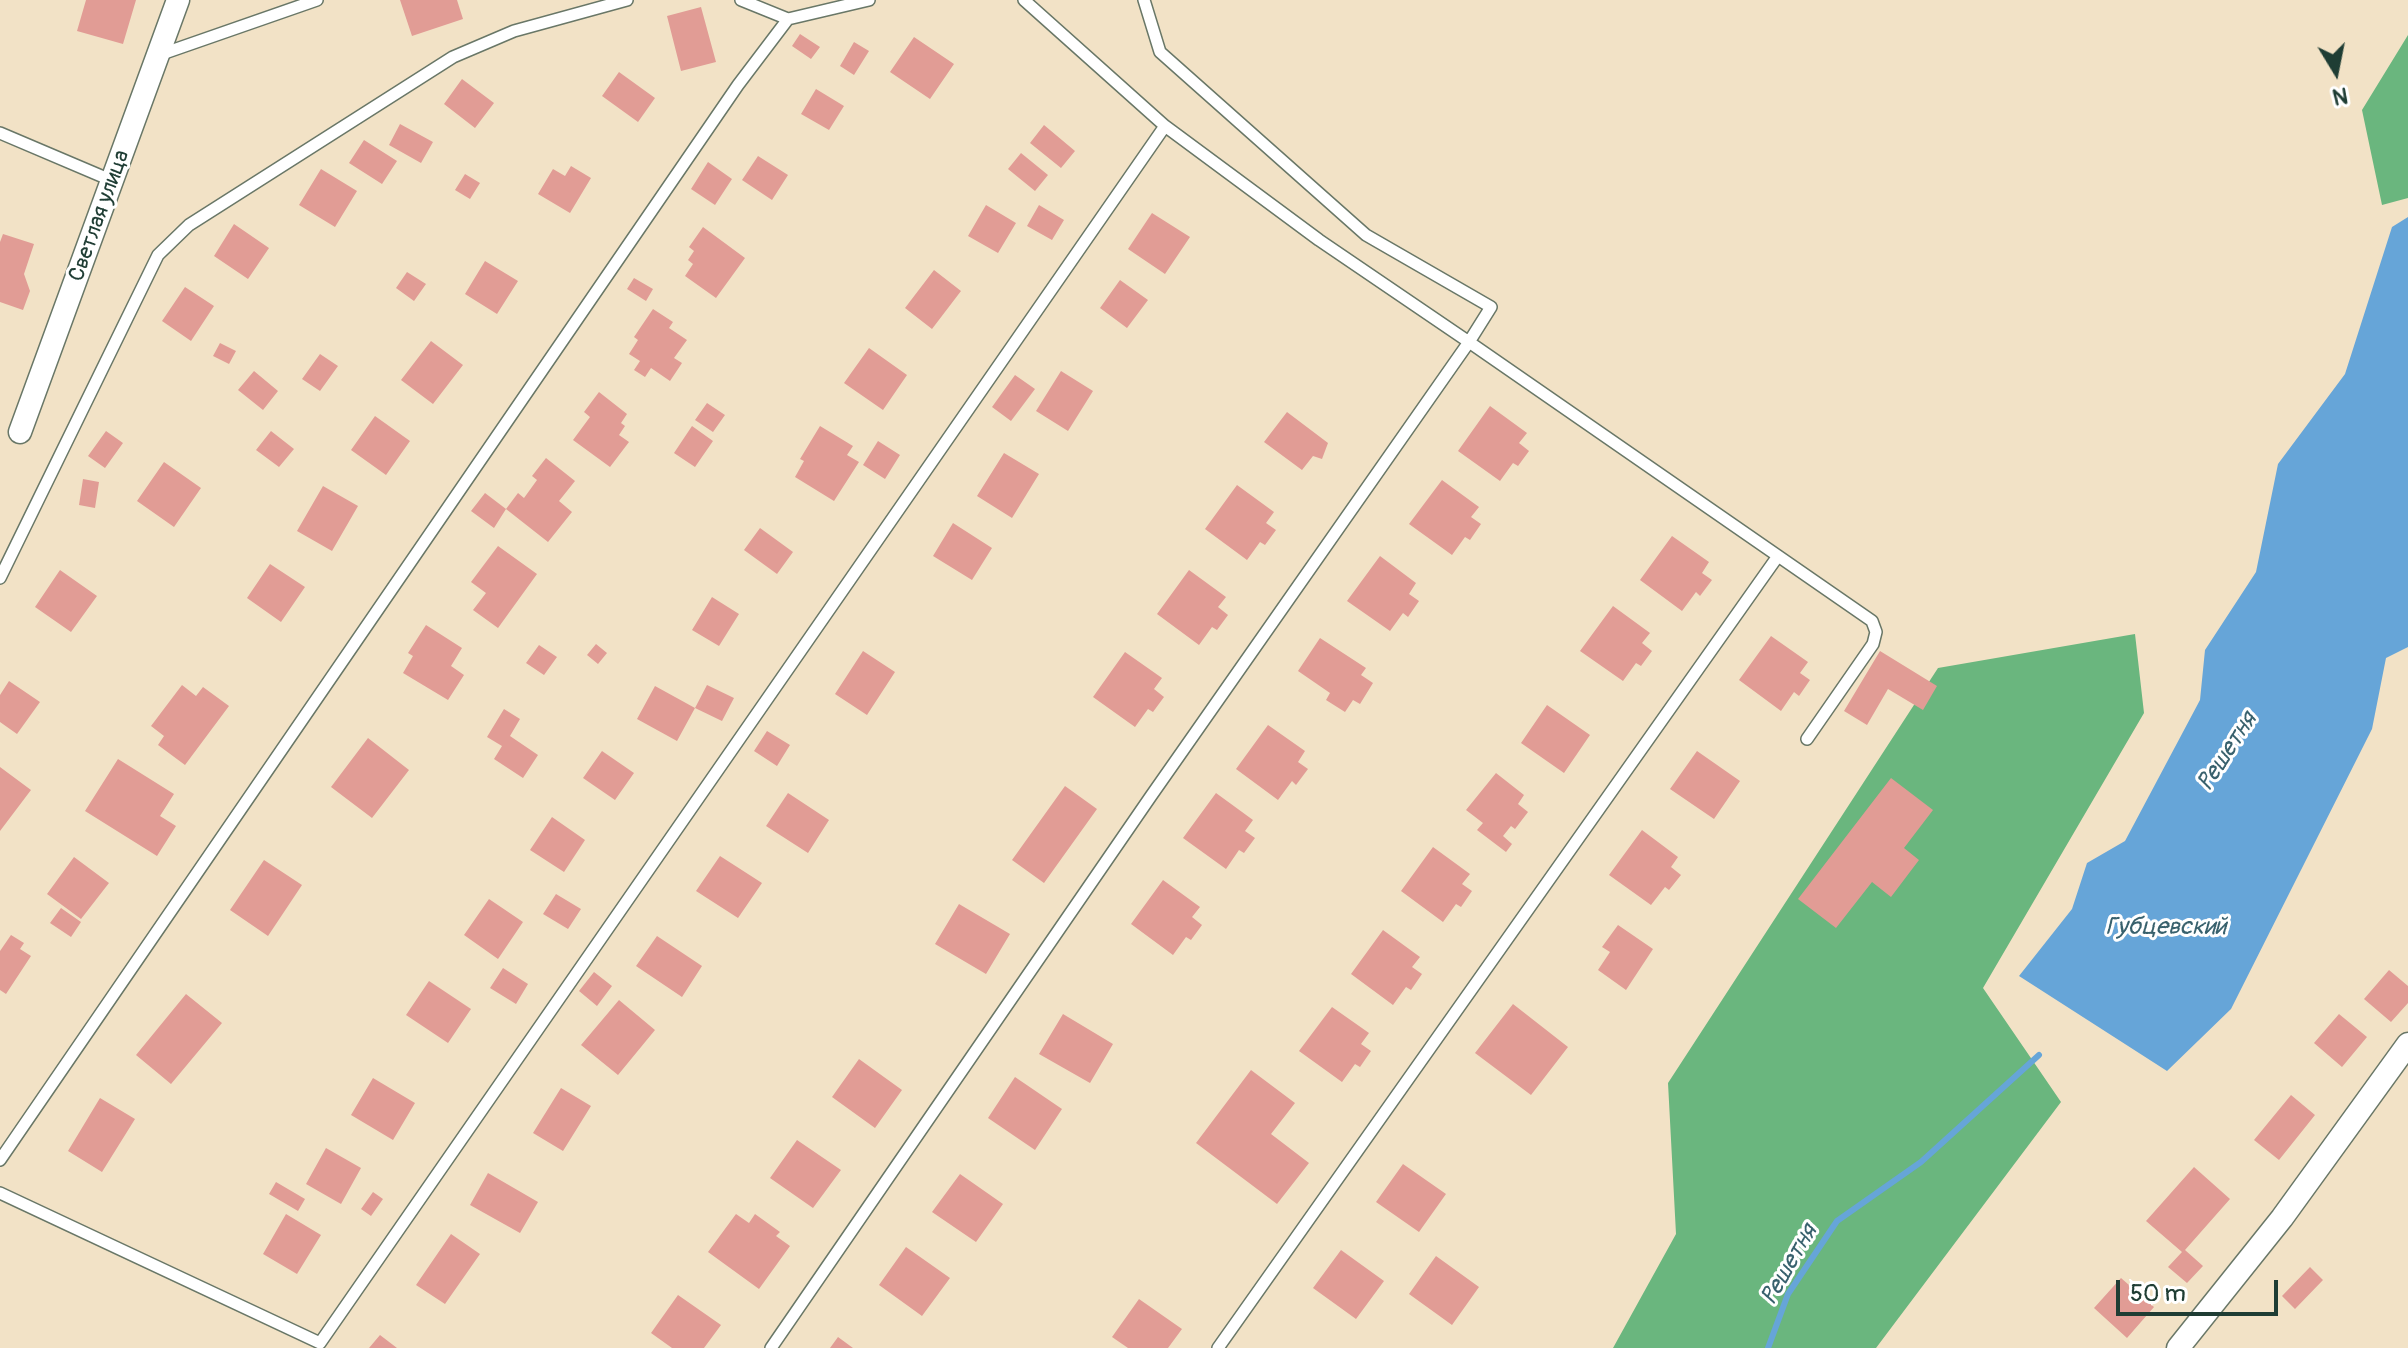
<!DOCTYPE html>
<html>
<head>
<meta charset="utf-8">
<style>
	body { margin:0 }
	#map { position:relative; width:2408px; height:1348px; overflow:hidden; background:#f2e2c6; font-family:Pangolin,sans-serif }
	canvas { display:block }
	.north { position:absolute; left:2296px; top:32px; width:80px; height:80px; -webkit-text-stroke:6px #fff; paint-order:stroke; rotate:170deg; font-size:22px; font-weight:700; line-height:32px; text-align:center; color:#1f3d34 }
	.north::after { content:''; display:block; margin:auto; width:28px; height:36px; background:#1f3d34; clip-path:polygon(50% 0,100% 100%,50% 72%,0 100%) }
	.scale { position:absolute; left:2116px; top:1280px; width:162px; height:36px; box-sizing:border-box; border:4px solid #1f3d34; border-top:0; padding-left:10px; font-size:24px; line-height:28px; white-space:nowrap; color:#1f3d34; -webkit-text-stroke:6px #fff; paint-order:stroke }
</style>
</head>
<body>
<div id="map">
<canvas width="2408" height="1348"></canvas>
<div class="north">N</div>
<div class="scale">50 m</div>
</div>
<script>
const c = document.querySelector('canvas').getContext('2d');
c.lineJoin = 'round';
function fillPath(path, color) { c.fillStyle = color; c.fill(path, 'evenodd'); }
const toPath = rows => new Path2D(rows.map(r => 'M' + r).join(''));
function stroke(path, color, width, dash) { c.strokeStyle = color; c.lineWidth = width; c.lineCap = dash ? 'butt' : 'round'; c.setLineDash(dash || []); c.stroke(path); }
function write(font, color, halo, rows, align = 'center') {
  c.font = font + ' Pangolin,sans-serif'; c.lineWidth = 6; c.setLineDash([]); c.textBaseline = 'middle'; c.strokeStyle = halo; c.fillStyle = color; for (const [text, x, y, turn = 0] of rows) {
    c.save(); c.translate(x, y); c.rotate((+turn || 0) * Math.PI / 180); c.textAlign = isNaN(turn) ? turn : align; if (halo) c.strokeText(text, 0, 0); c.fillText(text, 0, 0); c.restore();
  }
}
const forest = toPath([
	[2408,35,2408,198,2382,205,2362,110],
	[2135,634,2144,713,1983,988,2061,1102,1876,1348,1613,1348,1676,1234,1668,1083,1938,668]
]);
const water = toPath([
	[2408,217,2408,647,2386,658,2372,729,2231,1009,2167,1071,2019,976,2072,909,2087,863,2125,841,2200,700,2205,650,2256,572,2278,464,2345,374,2392,227]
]);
const stream = toPath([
	[1768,1348,1788,1294,1837,1221,1921,1162,2039,1055]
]);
const building = toPath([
	[86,0,136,0,123,44,77,31],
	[400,0,457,0,463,19,412,36],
	[701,7,716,62,681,71,667,16],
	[800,34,820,47,811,59,792,46],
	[914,37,954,64,930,99,890,72],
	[854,42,869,51,854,75,840,66],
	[619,72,655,98,638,122,602,96],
	[462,79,494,103,475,128,444,104],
	[816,89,844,106,829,130,801,114],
	[400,124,433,142,421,163,389,145],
	[1044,125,1075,151,1061,168,1030,143],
	[364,140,397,161,382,184,349,163],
	[1021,153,1048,175,1035,191,1008,169],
	[758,156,788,175,772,200,742,180],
	[708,162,732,179,715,205,691,189],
	[571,166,591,178,570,213,538,194,553,169,565,176],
	[321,169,357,191,335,227,299,205],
	[465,174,480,183,470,199,455,190],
	[986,205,1016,223,998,253,968,236],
	[1039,205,1064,220,1052,240,1027,226],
	[1152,213,1190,237,1165,274,1128,249],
	[234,224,269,248,248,279,214,256],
	[703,227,745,258,716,298,685,276,693,264,688,260,694,251,689,247],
	[3,234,34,244,24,274,30,291,23,310,0,302,0,242],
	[485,261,518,281,497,314,465,294],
	[934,270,961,291,932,329,905,308],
	[407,272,426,284,414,301,396,288],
	[634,278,653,289,646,301,627,289],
	[1120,280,1148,300,1127,328,1100,308],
	[185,287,214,306,191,341,162,321],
	[653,309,673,322,669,328,687,340,674,358,682,363,670,381,651,368,645,377,634,370,640,361,629,354,638,340,634,337],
	[431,341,463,365,433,404,401,380],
	[220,343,236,351,229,364,213,356],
	[869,348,907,375,883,410,844,383],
	[320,354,338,366,320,391,302,379],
	[254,371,278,391,263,410,238,390],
	[1061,371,1093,391,1068,431,1036,411],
	[1015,375,1035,389,1011,421,992,407],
	[599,392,627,414,621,423,625,426,619,435,629,442,610,467,573,440,590,417,584,412],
	[707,403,725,415,713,432,695,420],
	[1490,406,1527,433,1519,443,1529,451,1518,466,1513,463,1500,481,1458,451],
	[1287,412,1328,443,1322,459,1313,456,1302,470,1264,442],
	[375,416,410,441,386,475,351,450],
	[692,426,713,441,695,467,674,453],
	[820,426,853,446,847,455,859,462,834,501,795,477,804,461,800,459],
	[106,431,123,443,105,468,88,456],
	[271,431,294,449,279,467,256,450],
	[878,441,900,455,885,479,863,465],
	[1004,453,1039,474,1012,518,977,496],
	[546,458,575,481,559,501,572,512,548,542,506,509,518,493,524,498,537,480,532,476],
	[164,462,201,488,174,527,137,501],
	[83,479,99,482,95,508,79,505],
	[1442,480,1479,507,1471,517,1481,524,1470,540,1465,537,1452,555,1409,524],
	[1237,485,1274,512,1266,523,1276,530,1265,545,1260,542,1247,560,1205,529],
	[323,486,358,506,332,551,297,531],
	[485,493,506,509,494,528,471,511],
	[953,523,992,548,972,580,933,556],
	[760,528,793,552,777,574,744,550],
	[1672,536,1709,562,1702,573,1712,580,1700,596,1696,592,1682,611,1640,580],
	[498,546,537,574,498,628,473,610,486,593,471,582],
	[1380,556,1416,583,1409,594,1419,601,1408,617,1403,613,1390,631,1347,601],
	[270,564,305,587,281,622,247,598],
	[60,570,97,596,71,632,35,607],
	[1189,570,1226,597,1218,607,1228,615,1217,630,1212,627,1199,645,1157,614],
	[712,597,739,614,719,646,692,630],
	[1613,606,1650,633,1642,643,1652,651,1641,666,1636,663,1623,681,1580,651],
	[426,625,462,648,451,666,464,675,448,700,403,673,413,656,408,653],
	[1771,636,1808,662,1800,673,1810,680,1799,696,1794,692,1781,711,1739,680],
	[1320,638,1366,668,1361,675,1373,683,1360,704,1353,700,1345,712,1326,700,1330,693,1298,671],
	[596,644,607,653,598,664,587,655],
	[539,645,557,657,544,675,526,663],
	[863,651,895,672,867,715,835,694],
	[1880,651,1937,686,1923,710,1888,689,1867,725,1844,711],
	[1125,652,1162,678,1154,689,1164,697,1153,712,1148,709,1135,727,1093,697],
	[9,681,40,702,17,734,0,722,0,695],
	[182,685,196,696,203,687,229,706,185,765,158,745,164,736,151,726],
	[707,685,734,698,722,721,695,708],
	[655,686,695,708,677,741,637,719],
	[1547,705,1590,735,1564,773,1521,743],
	[504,709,520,719,510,736,538,755,523,778,494,759,502,746,487,737],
	[1268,725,1305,751,1298,762,1308,769,1296,785,1292,781,1278,800,1236,769],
	[767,731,790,745,777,766,754,751],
	[368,738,409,770,372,818,331,787],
	[602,751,634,773,615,800,583,778],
	[1697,751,1740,781,1714,819,1670,789],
	[118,759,174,794,160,816,176,826,157,856,85,811],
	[0,767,31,790,0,831],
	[1496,773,1524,795,1518,804,1528,812,1515,829,1511,826,1503,836,1512,844,1506,852,1477,830,1483,823,1466,810],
	[1891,778,1933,810,1904,848,1919,860,1891,897,1872,882,1836,928,1798,899],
	[1065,786,1097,809,1044,883,1012,860],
	[788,793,829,820,808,853,766,826],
	[1216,793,1253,820,1245,831,1255,838,1244,853,1239,850,1226,869,1183,838],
	[552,817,585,840,564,872,530,850],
	[1642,830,1678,857,1671,867,1681,875,1669,890,1665,887,1651,905,1609,875],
	[1433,847,1470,874,1462,884,1472,891,1461,907,1456,904,1443,922,1401,891],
	[720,856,762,883,738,918,696,891],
	[74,857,109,883,81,919,47,894],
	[264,860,302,885,268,936,230,910],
	[1163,880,1200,907,1192,917,1202,925,1191,940,1186,937,1173,955,1131,924],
	[556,894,581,909,568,929,543,914],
	[489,899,523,922,498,959,464,935],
	[959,904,1010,934,986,974,935,944],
	[61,908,81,922,71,937,50,923],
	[1618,925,1653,949,1626,990,1598,970,1610,952,1602,947],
	[1383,930,1420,957,1412,967,1422,974,1411,990,1406,987,1393,1005,1351,974],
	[11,935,24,943,20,949,31,956,6,994,0,990,0,951],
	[657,936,702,966,682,997,636,966],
	[503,968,528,984,516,1004,490,988],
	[2389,970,2408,986,2408,1003,2391,1022,2364,999],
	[594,972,612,986,597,1006,579,991],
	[429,981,471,1009,448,1043,406,1015],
	[186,994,222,1023,171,1084,136,1055],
	[619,1000,655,1030,618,1075,581,1045],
	[1513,1004,1568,1047,1531,1095,1475,1053],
	[1332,1007,1369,1033,1361,1044,1371,1051,1360,1067,1355,1064,1342,1082,1299,1051],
	[1063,1014,1113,1044,1090,1083,1039,1054],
	[2339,1014,2367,1037,2342,1067,2314,1043],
	[859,1059,902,1090,875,1128,832,1097],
	[1251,1070,1295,1103,1271,1134,1309,1163,1277,1204,1196,1143],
	[1015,1077,1062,1109,1035,1150,988,1118],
	[373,1078,415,1103,393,1140,351,1115],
	[561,1088,591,1106,563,1151,533,1133],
	[2291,1095,2315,1115,2279,1160,2254,1140],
	[100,1098,135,1119,102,1172,68,1151],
	[797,1140,841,1170,813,1208,770,1178],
	[326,1148,361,1168,341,1204,306,1184],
	[1403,1164,1446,1194,1419,1232,1376,1202],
	[2194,1167,2230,1199,2185,1250,2203,1266,2187,1283,2168,1267,2182,1252,2146,1221],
	[488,1173,538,1202,520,1233,470,1205],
	[960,1174,1003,1204,976,1242,932,1212],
	[276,1182,305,1199,298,1211,269,1194],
	[373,1192,383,1199,371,1216,361,1209],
	[286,1214,321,1235,297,1274,263,1254],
	[736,1214,749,1223,755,1214,780,1232,776,1236,790,1246,759,1289,708,1252],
	[451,1234,480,1254,445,1304,416,1285],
	[906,1247,950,1278,922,1316,879,1285],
	[1341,1250,1384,1281,1356,1319,1313,1288],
	[1436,1256,1479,1287,1452,1325,1409,1294],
	[2310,1267,2323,1280,2295,1309,2282,1296],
	[2121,1278,2154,1307,2127,1338,2094,1308],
	[678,1295,721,1325,704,1348,672,1348,651,1333],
	[1139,1299,1182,1329,1168,1348,1128,1348,1112,1337],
	[380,1335,397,1348,369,1348],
	[838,1337,853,1348,830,1348]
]);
const service = toPath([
	[741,0,788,19],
	[1144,0,1160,52,1366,235,1491,307,1469,342,1872,621,1876,632,1873,644,1807,739],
	[159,55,317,0],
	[0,133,113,181],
	[0,578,158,255,189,225,453,57,514,31,627,0],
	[0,1160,738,85,788,19,869,0],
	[0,1193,320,1343,1165,126,1024,0],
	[771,1348,1151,796,1469,342,1319,240,1165,126],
	[1218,1348,1778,556]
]);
const minor = toPath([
	[20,432,178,0],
	[2178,1348,2282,1218,2408,1044]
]);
const streetNames = [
	["Светлая улица",100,216,-70]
];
const waterNames = [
	["Решетня",2228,752,-57],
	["Губцевский",2166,928],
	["Решетня",1790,1265,-60]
];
fillPath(forest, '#6ab67e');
fillPath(water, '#66a5d8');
stroke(stream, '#66a5d8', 6);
fillPath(building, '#e19c95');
stroke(service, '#697767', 14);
stroke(minor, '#697767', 25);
stroke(service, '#fff', 11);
stroke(minor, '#fff', 22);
write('22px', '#1f3d34', '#fff', streetNames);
write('italic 24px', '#38616d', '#fff', waterNames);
</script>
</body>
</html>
